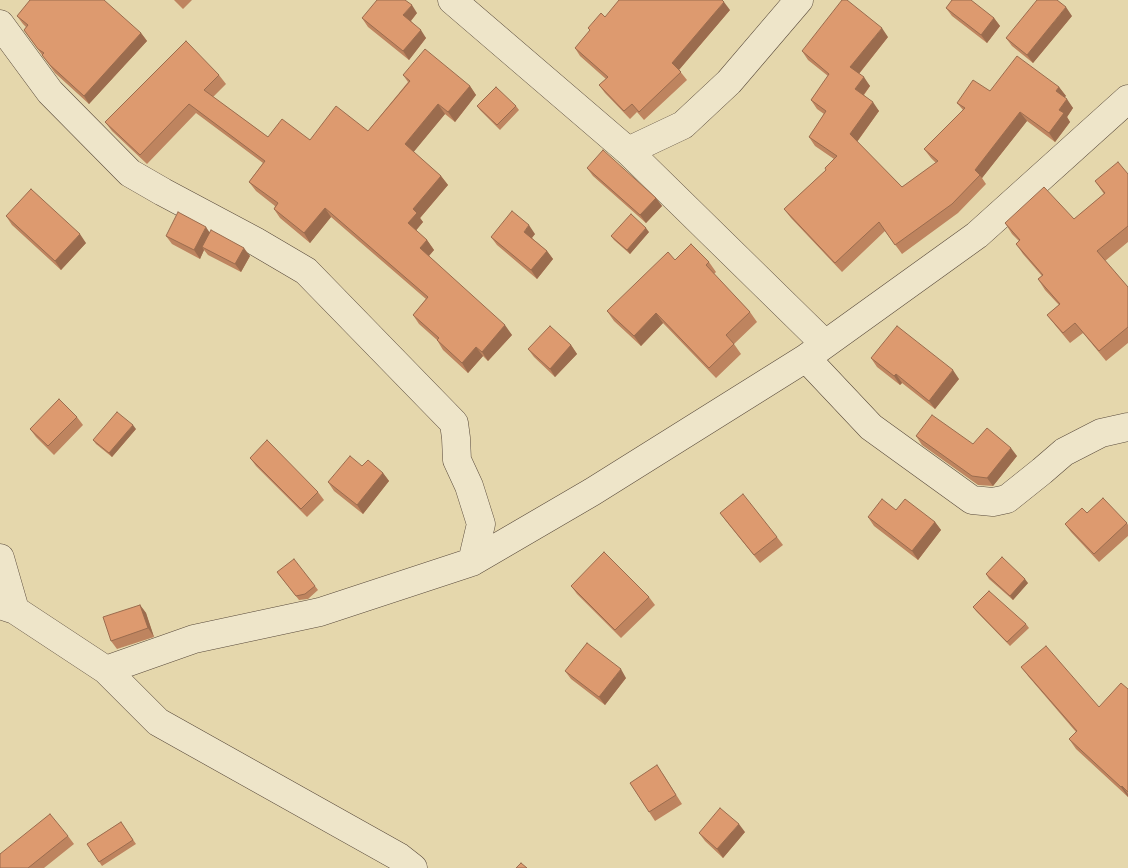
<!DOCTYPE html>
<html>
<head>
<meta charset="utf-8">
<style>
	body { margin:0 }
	canvas { display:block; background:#e5d7ac }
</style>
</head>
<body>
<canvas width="1128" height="868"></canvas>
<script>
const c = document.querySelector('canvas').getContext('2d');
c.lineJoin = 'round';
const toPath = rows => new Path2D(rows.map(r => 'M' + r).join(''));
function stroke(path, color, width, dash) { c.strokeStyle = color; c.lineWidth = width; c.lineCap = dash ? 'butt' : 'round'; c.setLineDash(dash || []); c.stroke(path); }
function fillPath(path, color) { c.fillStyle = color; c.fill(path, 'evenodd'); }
const minor = toPath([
	[452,0,628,151,825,344],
	[0,24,50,92,130,173,163,192,255,241,306,271,454,423,456,438,457,460,469,486,481,524,472,562],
	[628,151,683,125,729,82,799,0],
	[806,358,871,427,972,500,993,502,1007,499,1042,471,1064,452,1101,433,1128,427],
	[0,558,15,610],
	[0,605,15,610,106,670,158,722,399,857,413,868],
	[106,670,194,639,320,612,472,562,592,492,806,358,977,235,1128,99]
]);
const wall = toPath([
	[174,0,192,0,183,9],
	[946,8,994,18,1000,26,987,43,952,16],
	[730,10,679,70,687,80,644,120,637,112,630,119,605,93,599,85,606,79,580,56,575,48,590,31,588,28,605,17],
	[417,13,411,21,426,38,409,60,368,27,362,18],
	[17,16,141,33,147,41,89,104,55,73,24,30,26,27,23,24],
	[1072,16,1033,63,1012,46,1006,38],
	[888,37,859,74,870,86,864,95,879,111,857,142,902,187,936,163,931,158,924,149,963,110,957,103,990,91,1059,87,1066,96,1064,97,1073,108,1067,117,1070,122,1055,142,1027,121,982,178,986,184,958,213,902,254,885,231,842,272,791,218,784,209,826,170,834,159,815,146,809,137,824,114,817,109,811,100,828,76,808,60,802,51],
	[219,75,226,84,213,97,268,137,310,140,368,131,408,82,403,75,470,86,476,95,455,122,445,114,413,152,441,176,448,185,420,218,423,222,416,230,427,240,434,250,429,256,512,335,488,361,483,356,468,373,443,350,437,340,419,324,413,315,426,299,331,217,310,243,280,218,274,209,275,206,256,191,249,182,263,163,196,113,147,164,112,131,105,122],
	[477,106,516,106,519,110,500,130,480,110],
	[587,168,656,198,662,206,646,223,593,176],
	[1128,174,1128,242,1105,261,1128,287,1128,343,1106,361,1083,333,1070,343,1055,325,1047,315,1059,305,1045,290,1038,279,1042,276,1023,254,1016,244,1019,241,1012,234,1005,223,1074,219,1104,194,1095,181],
	[6,216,86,243,61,270,12,225],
	[209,232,250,256,241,272,208,255,204,250,200,259,172,244,166,236],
	[649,232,630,254,614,240,611,236],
	[535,234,532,238,547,251,553,259,537,279,497,245,491,237],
	[675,260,709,262,716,272,714,274,750,312,757,322,734,344,741,354,716,378,663,323,641,346,614,321,607,311],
	[571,345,577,354,555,377,534,357,528,349],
	[871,358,959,379,935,409,902,383,900,385,877,367],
	[77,417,83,425,54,455,36,437,30,429],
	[136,429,112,457,96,444,93,440],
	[916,436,973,444,1017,456,993,486,978,485,922,445],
	[250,458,318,492,324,500,307,517,256,466],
	[362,466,383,473,389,481,363,514,334,491,328,482],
	[896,510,935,522,941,530,918,560,874,526,868,517],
	[720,513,777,537,783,545,760,563,726,521],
	[1087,513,1127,523,1128,525,1128,536,1099,562,1071,532,1065,524],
	[277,572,315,586,318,590,308,599,299,600],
	[986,574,1028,583,1013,600,989,579],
	[571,586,649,597,655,605,621,638,577,594],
	[140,605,146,613,154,637,117,649,111,641],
	[973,607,1026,624,1029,628,1010,646,976,611],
	[1021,667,1099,707,1128,689,1128,797,1076,749,1069,739,1076,732,1028,676],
	[565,671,626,678,605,705,571,679],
	[663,774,682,804,655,821,630,783],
	[121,822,136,844,102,866,87,844],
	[745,832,723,858,705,841,699,833],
	[68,836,74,844,44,868,0,868]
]);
const shadedWall = toPath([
	[724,2,730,10,678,71,672,63],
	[412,5,417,13,409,23,403,15],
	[1066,7,1072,16,1033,63,1027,55],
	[994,18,1000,26,987,43,981,35],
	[882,28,888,37,857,76,850,67],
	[421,30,426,38,409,60,403,51],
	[141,33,147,41,89,104,84,96],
	[864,77,870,86,861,98,855,89],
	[470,86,476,95,455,122,448,112],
	[1059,87,1066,96,1062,100,1056,91],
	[1067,99,1073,108,1067,117,1070,122,1055,142,1049,133,1059,110],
	[873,102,879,111,856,143,850,134],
	[438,104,445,114,412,154,405,144],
	[1020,112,1027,121,982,178,975,170],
	[441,176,448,185,420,218,423,222,414,233,408,223,413,209],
	[656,198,662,206,646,223,640,215],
	[325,208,331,217,310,243,304,233],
	[529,225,535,234,530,240,524,232],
	[206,227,212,236,202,247,204,250,200,259,194,250],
	[646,228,649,232,630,254,627,250],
	[80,234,86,243,61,270,55,261],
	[427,240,434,250,427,258,420,248],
	[244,248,250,256,241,272,235,264],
	[547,251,553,259,537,279,531,270],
	[656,313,663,323,641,346,634,336],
	[505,325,512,335,488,361,482,352],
	[571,345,577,354,555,377,550,369],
	[476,347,483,356,468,373,462,363],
	[953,370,959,379,935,409,929,401],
	[896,374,902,383,900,385,894,376],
	[133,425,136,429,112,457,109,453],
	[1011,448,1017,456,993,486,987,478],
	[383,473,389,481,363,514,357,505],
	[935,522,941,530,918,560,912,551],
	[1025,579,1028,583,1013,600,1010,596],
	[140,605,146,613,154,637,148,628],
	[621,669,626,678,605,705,599,697],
	[1122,786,1128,794,1128,797,1121,787],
	[739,824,745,832,723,858,717,849]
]);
const building = toPath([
	[30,0,104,0,141,33,84,96,50,65,42,55,44,53,38,49,24,30,28,25,17,16,30,0],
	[377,0,405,0,412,5,403,15,421,30,403,51,362,18,377,0],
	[619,0,722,0,724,2,672,63,681,72,639,112,632,104,624,111,599,85,608,77,575,48,590,30,588,28,601,13,605,17,619,0],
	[842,0,847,0,882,28,850,67,864,77,855,89,873,102,850,134,902,187,938,161,924,149,965,108,957,103,973,80,990,91,1017,56,1059,87,1056,91,1067,99,1059,110,1064,113,1049,133,1020,112,975,170,980,175,952,204,895,245,879,222,835,263,784,209,826,170,825,168,837,156,809,137,826,111,811,100,829,74,802,51,842,0],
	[952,0,971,0,994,18,981,35,946,8,952,0],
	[1037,0,1057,0,1066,7,1027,55,1006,38,1037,0],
	[186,41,219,75,204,90,268,137,282,119,310,140,336,106,368,131,410,81,403,75,425,49,470,86,448,112,438,104,405,144,441,176,413,209,417,213,408,223,427,240,420,248,505,325,482,352,476,347,462,363,437,340,439,338,413,315,428,297,325,208,304,233,274,209,278,203,249,182,265,161,189,104,140,155,105,122,186,41],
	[496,87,516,106,497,125,477,106,496,87],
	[603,150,656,198,640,215,587,168,603,150],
	[1118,162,1128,174,1128,226,1097,251,1128,287,1128,327,1099,351,1075,323,1063,333,1047,315,1060,304,1038,279,1043,275,1016,244,1020,240,1005,223,1044,187,1074,219,1105,193,1095,181,1118,162],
	[31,189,80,234,55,261,6,216,31,189],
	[512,211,529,225,524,232,547,251,531,270,491,237,512,211],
	[178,212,206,227,194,250,166,236,178,212],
	[631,214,646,228,627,250,611,236,631,214],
	[211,230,244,248,235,264,202,247,211,230],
	[691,244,709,262,706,265,750,312,726,335,734,344,709,368,656,313,634,336,607,311,668,252,675,260,691,244],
	[550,326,571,345,550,369,528,349,550,326],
	[897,326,953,370,929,401,896,374,894,376,871,358,897,326],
	[59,399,77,417,48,446,30,429,59,399],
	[117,412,133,425,109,453,93,440,117,412],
	[932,415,973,444,987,428,1011,448,987,478,972,476,916,436,932,415],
	[267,440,318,492,301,509,250,458,267,440],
	[350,456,362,466,368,460,383,473,357,505,328,482,350,456],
	[743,494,777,537,754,555,720,513,743,494],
	[1103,498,1127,523,1094,554,1065,524,1082,508,1087,513,1103,498],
	[882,499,896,510,905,499,935,522,912,551,868,517,882,499],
	[604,552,649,597,615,630,571,586,604,552],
	[1002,557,1025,579,1010,596,986,574,1002,557],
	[294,559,315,586,305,594,296,596,277,572,294,559],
	[989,591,1026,624,1007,642,973,607,989,591],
	[140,605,148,628,111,641,103,617,140,605],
	[587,643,621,669,599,697,565,671,587,643],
	[1046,646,1099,707,1121,683,1128,689,1128,792,1122,786,1121,787,1069,739,1077,731,1021,667,1046,646],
	[657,765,676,795,649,812,630,783,657,765],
	[720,808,739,824,717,849,699,833,720,808],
	[50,814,68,836,28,868,0,868,0,854,50,814],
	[121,822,133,840,99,862,87,844,121,822],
	[521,863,527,868,516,868,521,863]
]);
stroke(minor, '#594a3b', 29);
stroke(minor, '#eee5c9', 28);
fillPath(wall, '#be845f');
fillPath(shadedWall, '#9b6c4e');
fillPath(building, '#dd9a6f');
stroke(building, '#9b6c4e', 1);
</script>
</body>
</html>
